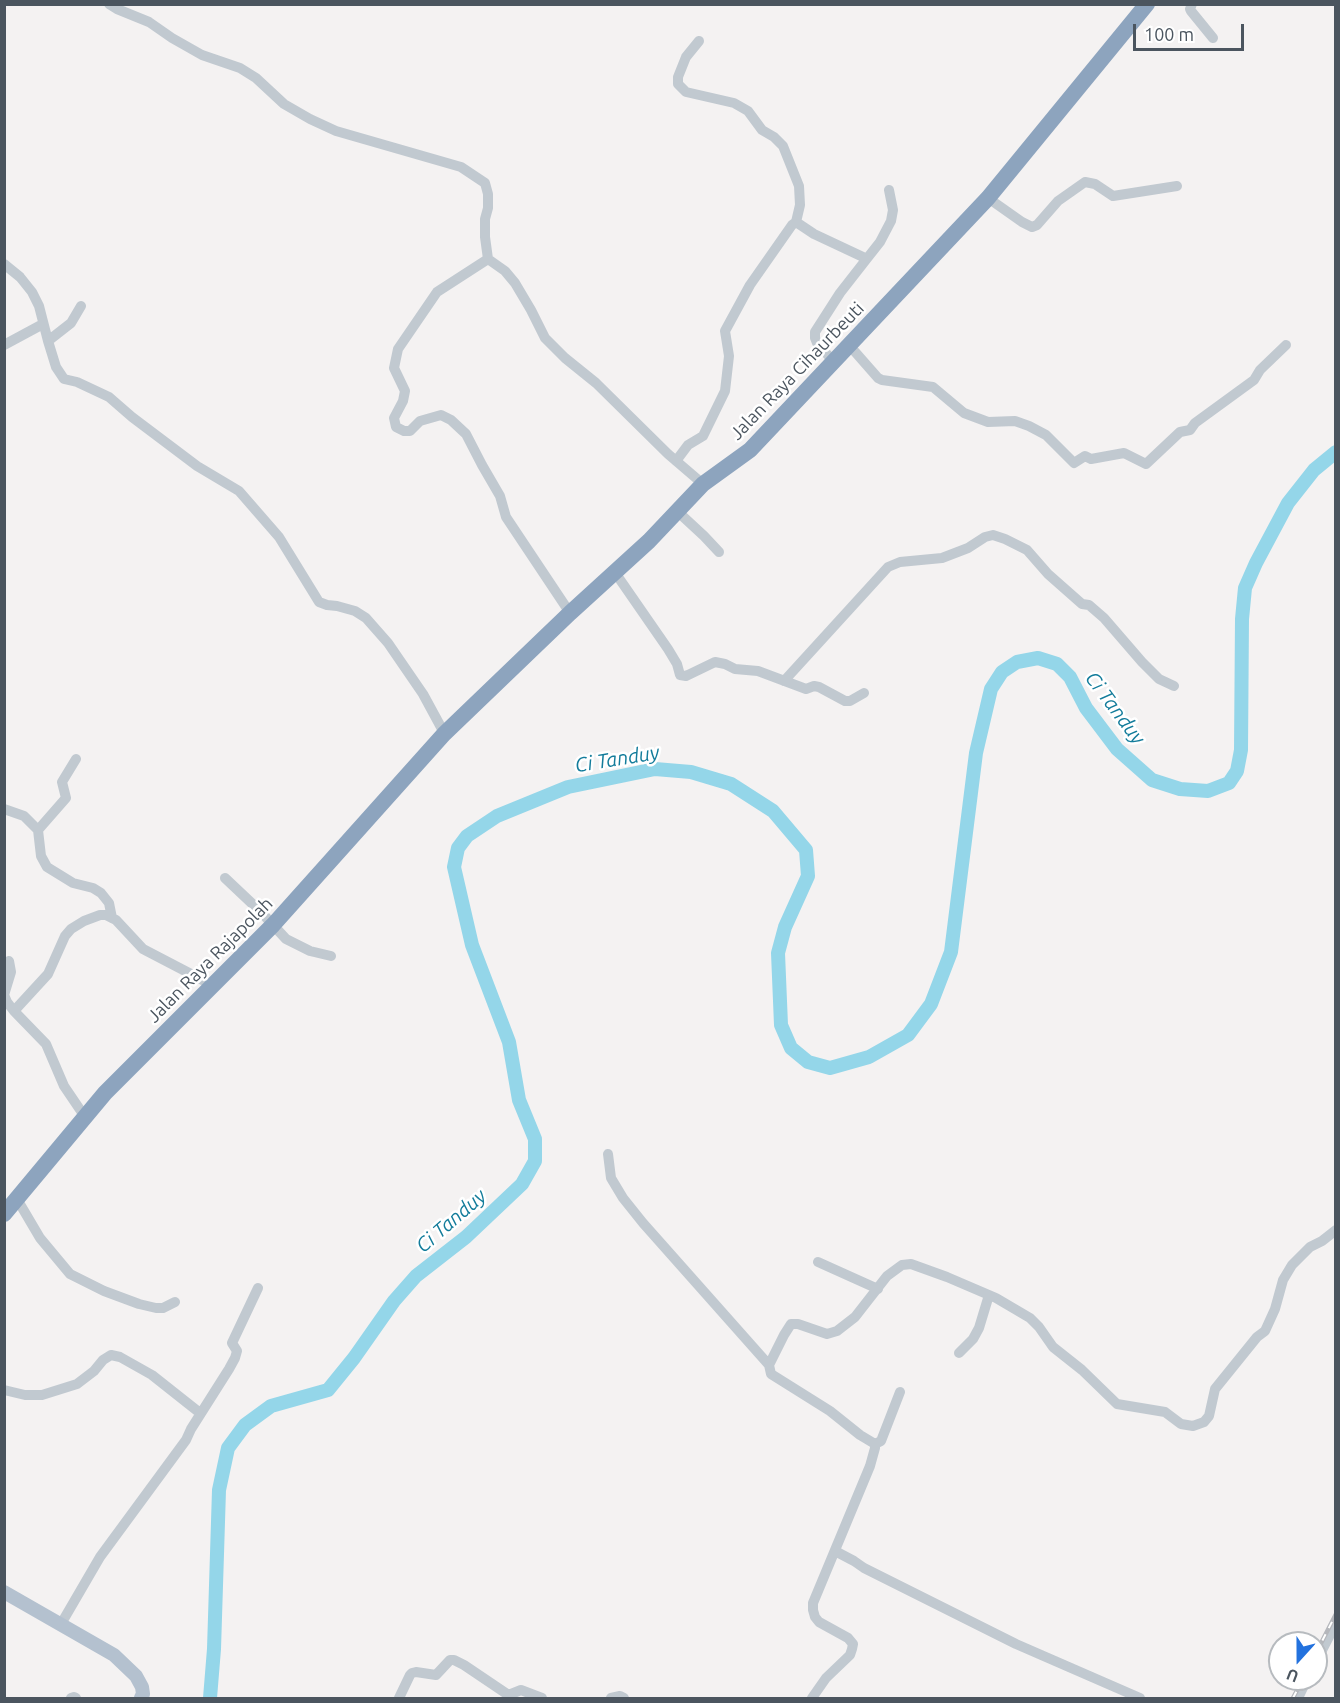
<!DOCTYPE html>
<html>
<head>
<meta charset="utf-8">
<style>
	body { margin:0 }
	#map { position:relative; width:1340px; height:1703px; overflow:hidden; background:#f4f2f2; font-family:Ubuntu,sans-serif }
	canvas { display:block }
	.frame { position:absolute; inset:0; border:6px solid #4b555f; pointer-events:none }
	.north { position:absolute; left:1268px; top:1631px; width:60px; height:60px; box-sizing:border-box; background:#fff; border:2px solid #b7bbbf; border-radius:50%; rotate:201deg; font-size:16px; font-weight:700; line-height:24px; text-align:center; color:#4b555f }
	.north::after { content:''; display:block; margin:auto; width:21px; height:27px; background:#2372de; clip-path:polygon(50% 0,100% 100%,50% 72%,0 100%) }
	.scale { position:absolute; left:1133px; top:24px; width:111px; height:27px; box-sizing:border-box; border:3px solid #4b555f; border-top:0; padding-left:8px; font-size:18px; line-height:21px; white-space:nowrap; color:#4b555f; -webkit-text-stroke:4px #fff; paint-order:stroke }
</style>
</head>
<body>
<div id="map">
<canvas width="1340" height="1703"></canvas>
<div class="frame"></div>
<div class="north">U</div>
<div class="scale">100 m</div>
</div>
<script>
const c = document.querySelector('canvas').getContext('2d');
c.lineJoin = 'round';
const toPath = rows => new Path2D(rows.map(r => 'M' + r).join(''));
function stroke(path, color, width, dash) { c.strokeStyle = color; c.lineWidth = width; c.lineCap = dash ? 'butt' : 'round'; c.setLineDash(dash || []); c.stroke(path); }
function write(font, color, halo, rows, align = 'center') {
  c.font = font + ' Ubuntu,sans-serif'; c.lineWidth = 5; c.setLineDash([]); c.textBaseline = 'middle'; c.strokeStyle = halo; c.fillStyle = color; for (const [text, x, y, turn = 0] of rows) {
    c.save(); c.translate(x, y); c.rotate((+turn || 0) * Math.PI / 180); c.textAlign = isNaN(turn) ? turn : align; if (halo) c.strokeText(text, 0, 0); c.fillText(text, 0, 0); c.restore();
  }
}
const river = toPath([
	[210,1698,214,1649,219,1490,228,1448,245,1425,271,1406,328,1390,354,1358,394,1301,416,1276,466,1237,522,1184,535,1161,535,1139,519,1100,509,1042,472,945,454,867,458,848,467,836,497,816,568,787,655,769,691,772,731,784,773,811,806,850,808,876,785,927,778,953,781,1025,791,1048,808,1062,830,1068,869,1057,908,1035,931,1004,951,952,976,753,991,689,1002,672,1017,662,1038,658,1057,664,1070,677,1086,708,1117,749,1152,780,1180,789,1208,791,1229,783,1237,771,1241,750,1242,619,1245,588,1256,563,1288,503,1314,470,1336,452]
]);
const minor = toPath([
	[109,4,117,9,149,22,172,38,202,55,240,68,256,78,284,104,310,119,336,131,461,167,485,183,488,194,488,208,485,219,485,237,488,259,505,271,515,283,531,310,545,338,565,358,596,383,668,454,703,484],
	[1192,4,1190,9,1191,11,1213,38],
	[699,41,686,57,678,77,678,84,686,92,734,103,748,111,762,130,774,137,783,146,799,186,800,205,796,222],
	[988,198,1022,222,1032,227,1037,225,1058,201,1085,182,1095,184,1113,196,1177,186],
	[488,259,437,292,398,349,394,368,405,391,403,401,394,418,396,427,404,431,410,431,420,421,441,415,451,420,466,434,482,465,500,496,506,517,570,613],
	[865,261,880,242,891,221,893,210,889,190],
	[4,264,20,277,32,292,39,306,48,341,56,367,64,379,77,382,109,397,132,417,197,466,239,491,279,537,319,602,327,605,337,606,355,611,366,618,388,643,423,694,442,729,444,734],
	[48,341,71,323,81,306],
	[4,345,43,324],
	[849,345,878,378,882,380,933,387,964,413,988,422,1015,421,1029,426,1046,435,1074,463,1085,456,1091,459,1124,453,1146,464,1180,432,1190,430,1195,423,1254,380,1260,370,1286,345],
	[676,461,688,445,703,436,725,391,729,356,725,331,750,285,792,225,796,222,814,234,863,257,865,261,840,293,815,332,815,338,817,343,834,362],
	[677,511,704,536,719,552],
	[614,571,668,649,677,664,680,675,686,676,715,662,725,664,735,669,758,671,806,689,814,686,819,687,845,701,850,701,864,693],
	[784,681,888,567,900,562,942,558,968,548,985,537,993,535,1005,539,1027,550,1048,574,1082,604,1089,605,1104,618,1142,662,1159,679,1174,686],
	[4,809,24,816,38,830,41,856,47,867,73,883,93,888,101,893,109,903,112,918],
	[38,830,66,798,62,782,76,759],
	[225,878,261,912,286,939,310,951,331,956],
	[4,995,7,1002,14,1011,46,1044,64,1086,85,1117],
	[4,995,11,972,9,961],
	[14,1011,48,974,65,936,71,929,84,921,100,915,106,915,116,920,143,949,214,986],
	[608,1154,611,1178,623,1198,643,1223,769,1365],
	[17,1199,40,1238,70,1274,104,1291,139,1304,156,1308,163,1308,175,1302],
	[818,1262,878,1289],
	[959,1353,973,1339,979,1328,989,1295],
	[4,1390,25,1395,42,1395,77,1384,94,1371,103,1360,111,1355,120,1357,152,1375,200,1413],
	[875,1444,881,1441,900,1392],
	[835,1551,854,1561,864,1568,1016,1644,1140,1698],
	[61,1624,100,1557,186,1440,191,1429,229,1369,235,1358,237,1351,232,1343,258,1288],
	[1316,1662,1336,1623],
	[71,1698,74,1697,76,1698],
	[399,1698,410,1675,412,1673,416,1672,436,1675,450,1660,454,1660,464,1665,507,1694,511,1694,521,1690,542,1698],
	[611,1698,620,1696,624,1698],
	[812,1698,826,1678,850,1655,852,1649,853,1644,848,1638,819,1622,815,1617,813,1610,813,1603,870,1466,875,1448,875,1444,860,1435,830,1411,771,1374,769,1365,784,1335,791,1324,798,1324,827,1334,837,1331,855,1317,887,1276,902,1265,911,1264,947,1277,996,1298,1030,1318,1039,1327,1053,1347,1082,1370,1117,1404,1165,1412,1181,1424,1193,1426,1204,1422,1209,1416,1215,1389,1257,1337,1265,1331,1275,1309,1283,1280,1292,1265,1310,1247,1322,1241,1336,1230],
	[1298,1698,1307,1679]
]);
const major = toPath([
	[4,1592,114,1655,136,1676,142,1687,143,1694,141,1698]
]);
const highway = toPath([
	[4,1214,105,1093,273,925,444,734,570,613,649,541,703,484,750,450,988,198,1147,4]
]);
const rail = toPath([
	[1316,1653,1336,1614],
	[1293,1698,1303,1679]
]);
const streetNames = [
	["Jalan Raya Cihaurbeuti",797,371,-46],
	["Jalan Raya Rajapolah",210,960,-45]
];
const waterNames = [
	["Ci Tanduy",1115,708,53],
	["Ci Tanduy",617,759,-9],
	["Ci Tanduy",451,1221,-41]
];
stroke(river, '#94d6e9', 14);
stroke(minor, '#c1c9d0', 10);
stroke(major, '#b4c1cf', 14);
stroke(highway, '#8da4be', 16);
stroke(rail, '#b5b7bc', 4.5);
stroke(rail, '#fff', 2, [7]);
write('18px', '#4b555f', '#fff', streetNames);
write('italic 20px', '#137c9b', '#fff', waterNames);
</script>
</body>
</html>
